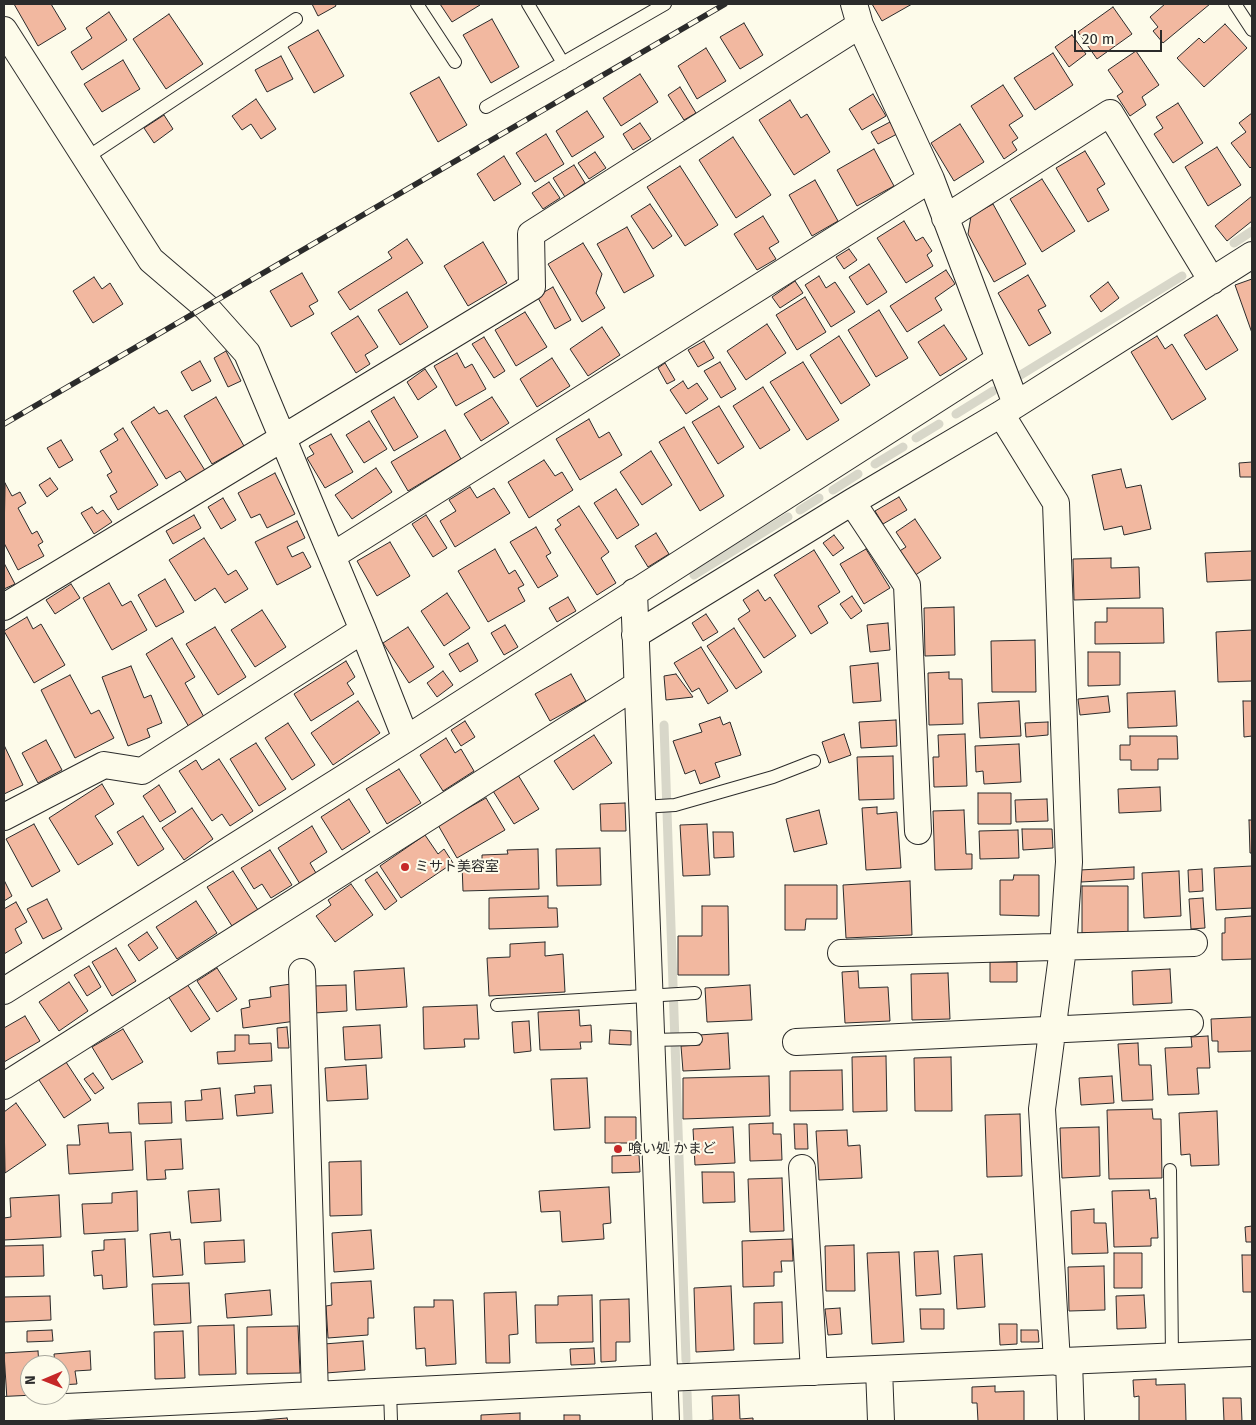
<!DOCTYPE html>
<html>
<head>
<meta charset="utf-8">
<style>
	body { margin:0 }
	#map { position:relative; width:1256px; height:1425px; overflow:hidden; background:#fdfbea; font-family:"Fira Sans",sans-serif }
	canvas { display:block }
	.frame { position:absolute; inset:0; border:5px solid #2b2b2b; pointer-events:none }
	.north { position:absolute; left:20px; top:1355px; width:50px; height:50px; box-sizing:border-box; background:#fdfbea; border:1px solid #a9a89e; border-radius:50%; rotate:269deg; font-size:14px; font-weight:700; line-height:20px; text-align:center; color:#2b2b2b }
	.north::after { content:''; display:block; margin:auto; width:18px; height:22px; background:#c62828; clip-path:polygon(50% 0,100% 100%,50% 72%,0 100%) }
	.scale { position:absolute; left:1074px; top:30px; width:88px; height:22px; box-sizing:border-box; border:2px solid #2b2b2b; border-top:0; padding-left:6px; font-size:15px; line-height:18px; white-space:nowrap; color:#2b2b2b; -webkit-text-stroke:4px #fdfbea; paint-order:stroke }
</style>
</head>
<body>
<div id="map">
<canvas width="1256" height="1425"></canvas>
<div class="frame"></div>
<div class="north">N</div>
<div class="scale">20 m</div>
</div>
<script>
const c = document.querySelector('canvas').getContext('2d');
c.lineJoin = 'round';
const toPath = rows => new Path2D(rows.map(r => 'M' + r).join(''));
function stroke(path, color, width, dash) { c.strokeStyle = color; c.lineWidth = width; c.lineCap = dash ? 'butt' : 'round'; c.setLineDash(dash || []); c.stroke(path); }
function fillPath(path, color) { c.fillStyle = color; c.fill(path, 'evenodd'); }
function write(font, color, halo, rows, align = 'center') {
  c.font = font + ' "Fira Sans","Noto Sans JP",sans-serif'; c.lineWidth = 4; c.setLineDash([]); c.textBaseline = 'middle'; c.strokeStyle = halo; c.fillStyle = color; for (const [text, x, y, turn = 0] of rows) {
    c.save(); c.translate(x, y); c.rotate((+turn || 0) * Math.PI / 180); c.textAlign = isNaN(turn) ? turn : align; if (halo) c.strokeText(text, 0, 0); c.fillText(text, 0, 0); c.restore();
  }
}
const stream = toPath([
	[1234,243,1252,231],
	[1019,376,1182,276],
	[956,414,993,391],
	[916,438,939,424],
	[875,464,903,447],
	[833,490,858,474],
	[800,510,819,498],
	[694,575,788,517],
	[664,725,686,1360],
	[687,1392,688,1421]
]);
const building = toPath([
	[14,4,51,4,66,29,38,46,14,4],
	[312,4,335,4,336,6,318,16,312,4],
	[440,4,479,4,480,5,452,22,440,4],
	[872,4,912,4,882,21,872,4],
	[1165,4,1210,4,1163,43,1153,31,1158,27,1150,17,1165,4],
	[1113,7,1132,34,1097,59,1078,32,1113,7],
	[109,12,127,40,82,70,71,52,92,38,86,28,109,12],
	[169,14,203,64,166,89,133,39,169,14],
	[492,19,519,67,491,83,463,35,492,19],
	[744,23,763,55,740,69,720,37,744,23],
	[1225,24,1247,48,1204,87,1177,58,1199,38,1204,43,1225,24],
	[318,30,344,76,314,93,288,47,318,30],
	[1072,35,1086,54,1069,67,1055,47,1072,35],
	[706,48,726,81,697,99,678,66,706,48],
	[1136,51,1159,85,1142,97,1146,105,1130,116,1117,96,1123,92,1108,70,1136,51],
	[1053,53,1073,85,1035,110,1014,78,1053,53],
	[281,56,293,79,267,92,255,70,281,56],
	[123,60,140,89,102,112,84,84,123,60],
	[640,74,658,102,621,126,603,98,640,74],
	[439,77,467,125,438,142,410,93,439,77],
	[1003,85,1023,116,1009,125,1018,138,1012,142,1017,150,1004,159,971,106,1003,85],
	[680,87,696,113,684,120,668,95,680,87],
	[873,94,886,116,862,130,849,109,873,94],
	[256,99,276,129,261,139,251,124,242,130,232,116,256,99],
	[790,100,801,118,807,114,830,152,794,175,759,120,790,100],
	[1178,103,1203,143,1173,163,1154,134,1163,128,1156,117,1178,103],
	[587,111,604,137,572,157,556,131,587,111],
	[1252,113,1252,166,1250,168,1231,143,1246,132,1239,123,1252,113],
	[164,115,173,129,154,143,144,128,164,115],
	[890,122,897,134,878,144,871,132,890,122],
	[640,123,651,139,633,150,623,134,640,123],
	[960,124,984,162,954,181,931,143,960,124],
	[546,134,564,164,535,182,516,153,546,134],
	[733,137,771,195,736,218,699,160,733,137],
	[1217,147,1241,185,1208,206,1185,167,1217,147],
	[874,149,894,186,857,206,837,170,874,149],
	[1085,151,1105,184,1097,189,1109,210,1088,222,1056,168,1085,151],
	[595,152,606,168,589,179,578,163,595,152],
	[504,156,521,184,494,201,477,174,504,156],
	[574,165,585,183,565,197,553,178,574,165],
	[680,166,718,225,685,246,647,187,680,166],
	[1042,179,1075,231,1042,252,1010,199,1042,179],
	[815,180,838,221,812,236,789,195,815,180],
	[549,182,560,198,543,209,532,193,549,182],
	[1252,196,1252,221,1227,241,1215,226,1252,196],
	[650,204,672,236,653,249,631,216,650,204],
	[993,204,1026,264,994,282,968,234,971,216,993,204],
	[763,216,779,242,769,248,776,259,757,270,734,234,763,216],
	[904,221,916,241,923,237,932,251,927,255,933,266,906,283,877,238,904,221],
	[627,227,654,276,624,293,597,244,627,227],
	[407,239,423,263,350,310,338,292,392,258,388,252,407,239],
	[483,242,507,283,468,306,444,266,483,242],
	[583,243,602,274,596,293,605,308,582,322,548,264,583,243],
	[849,249,857,260,844,269,836,257,849,249],
	[869,264,887,292,867,305,849,277,869,264],
	[946,270,955,284,935,298,942,310,907,332,890,306,946,270],
	[302,273,318,301,309,306,314,314,291,327,270,291,302,273],
	[1028,275,1046,306,1038,310,1051,333,1029,346,998,293,1028,275],
	[819,276,826,288,835,282,855,312,831,327,805,285,819,276],
	[94,277,102,289,110,283,123,304,93,323,73,291,94,277],
	[1252,279,1252,333,1235,285,1252,279],
	[795,281,803,293,780,308,772,297,795,281],
	[1108,282,1119,298,1101,312,1090,296,1108,282],
	[553,287,571,320,555,329,537,296,553,287],
	[407,292,428,327,400,345,378,310,407,292],
	[805,297,826,332,797,350,776,315,805,297],
	[879,310,908,358,876,377,848,330,879,310],
	[525,312,547,347,516,366,495,330,525,312],
	[1217,315,1238,350,1206,370,1184,335,1217,315],
	[358,316,378,347,365,355,370,364,356,373,331,333,358,316],
	[767,324,786,353,746,380,727,351,767,324],
	[944,325,967,359,940,376,918,342,944,325],
	[602,327,620,355,588,376,570,349,602,327],
	[839,336,870,385,841,404,810,355,839,336],
	[1157,336,1165,349,1172,344,1206,399,1172,420,1131,352,1157,336],
	[484,337,505,371,494,378,472,344,484,337],
	[704,341,714,358,698,367,688,350,704,341],
	[226,351,241,381,228,387,214,358,226,351],
	[457,353,465,368,472,364,486,389,456,406,434,366,457,353],
	[552,358,570,386,537,407,520,379,552,358],
	[200,361,211,381,192,391,181,372,200,361],
	[720,362,736,389,721,398,704,371,720,362],
	[803,362,839,420,807,440,770,382,803,362],
	[665,363,675,380,667,384,658,368,665,363],
	[425,369,437,387,418,400,407,382,425,369],
	[683,381,688,389,697,383,708,399,686,414,670,390,683,381],
	[763,387,790,430,760,449,733,406,763,387],
	[216,397,244,446,212,464,184,416,216,397],
	[394,397,418,437,394,451,371,411,394,397],
	[492,397,509,423,481,441,464,414,492,397],
	[719,406,744,447,718,464,692,422,719,406],
	[154,407,159,414,167,410,206,472,188,483,180,471,166,479,131,422,154,407],
	[589,419,599,438,609,432,622,455,580,480,556,439,589,419],
	[369,421,387,449,364,463,346,435,369,421],
	[684,427,724,496,700,511,659,442,684,427],
	[123,428,158,485,118,510,110,496,117,492,107,475,112,472,100,451,118,440,114,434,123,428],
	[445,430,461,459,408,491,391,462,445,430],
	[331,434,353,472,325,488,307,458,314,454,309,446,331,434],
	[61,440,73,460,59,468,47,448,61,440],
	[651,451,672,485,642,505,620,472,651,451],
	[544,460,555,476,562,472,573,490,529,518,508,482,544,460],
	[1252,462,1252,477,1240,477,1239,463,1252,462],
	[376,468,392,492,352,519,335,495,376,468],
	[1121,469,1126,488,1141,485,1151,529,1124,535,1122,526,1104,530,1092,475,1121,469],
	[275,473,295,514,267,528,260,514,251,518,238,493,275,473],
	[50,478,58,489,47,497,39,485,50,478],
	[5,483,12,496,20,492,26,503,18,508,32,534,37,531,43,542,38,545,44,556,18,570,4,543,5,483],
	[470,487,477,498,494,488,510,513,455,547,440,521,456,511,449,500,470,487],
	[616,489,639,525,617,539,594,503,616,489],
	[899,497,907,510,883,524,875,511,899,497],
	[223,498,236,520,221,529,208,507,223,498],
	[579,506,609,552,601,558,616,583,597,595,555,529,561,525,557,520,579,506],
	[92,507,97,514,103,510,112,522,94,534,81,513,92,507],
	[194,515,201,528,173,544,166,531,194,515],
	[426,515,447,548,433,557,412,524,426,515],
	[915,519,941,558,914,576,898,552,906,547,896,532,915,519],
	[297,521,305,538,287,547,292,557,303,552,311,567,277,585,255,542,297,521],
	[536,527,551,553,546,556,558,576,538,588,510,542,536,527],
	[656,533,669,554,648,567,635,546,656,533],
	[834,535,844,548,833,556,823,543,834,535],
	[204,538,228,575,236,570,248,589,225,603,215,588,195,601,169,560,204,538],
	[390,542,410,576,377,596,357,561,390,542],
	[495,549,509,574,515,570,524,585,518,588,525,601,488,622,458,571,495,549],
	[866,549,890,588,864,604,840,564,866,549],
	[814,550,840,592,818,606,828,623,811,634,774,575,814,550],
	[1252,551,1252,580,1207,582,1205,553,1252,551],
	[1111,558,1111,568,1139,567,1140,598,1074,600,1073,559,1111,558],
	[4,563,15,584,4,589,4,563],
	[165,579,184,612,156,627,138,595,165,579],
	[109,583,122,606,131,601,147,630,112,650,83,598,109,583],
	[71,584,80,598,55,614,46,600,71,584],
	[758,590,765,601,770,597,796,636,764,658,738,619,750,611,743,600,758,590],
	[447,593,470,628,444,646,421,611,447,593],
	[852,596,862,611,851,619,840,604,852,596],
	[568,597,576,611,557,622,549,608,568,597],
	[954,607,955,655,925,656,924,608,954,607],
	[1107,608,1163,608,1164,643,1095,644,1095,622,1107,622,1107,608],
	[262,610,286,647,255,667,231,630,262,610],
	[706,614,718,632,703,641,692,623,706,614],
	[27,617,33,629,41,624,65,665,34,683,4,631,27,617],
	[888,623,890,650,870,652,867,625,888,623],
	[505,625,518,647,504,655,491,633,505,625],
	[215,627,246,677,218,695,186,644,215,627],
	[408,627,434,667,409,683,383,643,408,627],
	[734,628,762,672,736,689,707,646,734,628],
	[1252,630,1252,681,1218,682,1216,632,1252,630],
	[172,638,195,677,185,683,204,717,189,727,146,654,172,638],
	[1035,640,1036,692,992,692,991,641,1035,640],
	[468,643,478,661,460,672,449,654,468,643],
	[701,647,728,691,708,704,699,688,692,692,674,663,701,647],
	[1088,652,1120,652,1120,685,1088,686,1088,652],
	[346,661,355,677,347,683,354,694,311,721,294,694,346,661],
	[878,663,881,701,853,703,850,666,878,663],
	[131,666,144,698,151,695,162,723,147,729,150,737,128,746,102,677,131,666],
	[443,671,453,685,437,697,427,683,443,671],
	[949,672,949,679,962,679,963,724,929,725,928,673,949,672],
	[571,674,586,701,550,721,535,694,571,674],
	[676,674,693,697,666,700,664,676,676,674],
	[70,675,91,714,99,710,114,738,75,758,41,690,70,675],
	[1175,691,1177,726,1128,728,1127,693,1175,691],
	[1108,696,1110,712,1080,715,1078,699,1108,696],
	[358,701,380,733,333,765,311,733,358,701],
	[1019,701,1021,736,980,738,978,703,1019,701],
	[1243,701,1252,701,1252,736,1244,737,1243,701],
	[720,717,723,725,730,722,741,755,715,763,720,777,700,784,695,770,685,774,673,741,702,732,699,724,720,717],
	[896,720,897,746,861,748,859,722,896,720],
	[465,721,475,737,461,746,451,730,465,721],
	[1048,722,1048,735,1026,737,1025,723,1048,722],
	[288,723,315,765,292,780,265,738,288,723],
	[844,734,851,755,829,763,822,742,844,734],
	[965,734,967,786,934,787,933,757,939,757,938,735,965,734],
	[594,735,612,763,573,790,554,761,594,735],
	[1130,736,1177,736,1178,759,1158,759,1158,770,1131,770,1131,760,1120,760,1120,745,1130,745,1130,736],
	[446,738,455,753,461,749,474,771,443,791,420,755,446,738],
	[46,740,62,770,38,783,22,753,46,740],
	[256,743,286,789,259,806,230,759,256,743],
	[1019,744,1021,782,984,784,983,771,976,772,975,746,1019,744],
	[4,745,23,785,4,794,4,745],
	[893,756,894,799,859,800,857,757,893,756],
	[219,759,253,811,230,826,222,814,212,821,179,771,196,760,202,770,219,759],
	[399,769,421,803,387,824,366,789,399,769],
	[518,775,539,809,514,824,493,791,518,775],
	[102,784,114,804,95,816,113,844,78,865,49,818,102,784],
	[159,785,176,812,160,822,143,796,159,785],
	[1160,787,1161,811,1119,813,1118,789,1160,787],
	[978,793,1011,793,1011,824,978,824,978,793],
	[486,798,505,830,457,858,438,825,486,798],
	[349,799,370,832,342,850,321,817,349,799],
	[1047,799,1048,821,1016,822,1015,800,1047,799],
	[625,803,626,831,601,831,600,804,625,803],
	[877,807,877,814,897,812,901,868,866,870,862,808,877,807],
	[192,808,213,839,184,860,162,828,192,808],
	[819,810,827,844,794,852,786,819,819,810],
	[964,810,966,854,972,854,972,869,935,870,933,811,964,810],
	[143,816,164,849,138,866,117,832,143,816],
	[1249,820,1252,820,1252,853,1250,853,1249,820],
	[34,824,60,871,32,887,6,839,34,824],
	[707,824,710,875,683,876,680,825,707,824],
	[312,826,327,852,310,863,316,873,300,884,278,848,312,826],
	[1022,829,1052,829,1053,848,1023,850,1022,829],
	[1018,830,1019,858,980,859,979,831,1018,830],
	[713,832,733,832,734,857,714,858,713,832],
	[425,835,438,854,444,849,453,863,401,898,380,866,425,835],
	[600,848,601,885,557,886,556,849,600,848],
	[538,849,539,889,463,891,462,864,482,863,482,855,508,854,507,850,538,849],
	[270,850,292,885,271,898,262,884,254,889,241,868,270,850],
	[1252,866,1252,908,1216,910,1214,868,1252,866],
	[1134,867,1134,879,1081,882,1080,870,1134,867],
	[1202,869,1203,891,1189,892,1188,870,1202,869],
	[233,871,258,910,232,926,207,887,233,871],
	[1179,871,1181,916,1144,918,1142,873,1179,871],
	[377,872,397,901,385,910,365,880,377,872],
	[1014,875,1039,875,1039,916,1000,915,1000,880,1013,880,1014,875],
	[4,880,12,896,4,901,4,880],
	[910,881,912,935,846,938,843,885,910,881],
	[351,884,373,915,335,942,316,916,331,905,328,900,351,884],
	[785,885,837,885,837,919,806,919,805,930,785,930,785,885],
	[1082,886,1128,886,1128,932,1082,933,1082,886],
	[548,896,548,908,557,908,558,927,489,929,489,898,548,896],
	[1203,898,1205,928,1191,929,1189,899,1203,898],
	[47,899,62,929,43,939,27,909,47,899],
	[196,901,217,933,177,959,156,927,196,901],
	[16,902,27,922,15,929,22,943,4,954,4,909,16,902],
	[702,906,728,906,729,975,678,975,678,936,702,936,702,906],
	[1252,916,1252,959,1222,960,1222,933,1225,933,1225,918,1252,916],
	[147,932,158,948,139,961,128,945,147,932],
	[545,942,545,956,563,954,565,992,489,996,487,958,510,957,510,944,545,942],
	[116,948,136,981,112,996,92,962,116,948],
	[990,962,1017,962,1017,982,990,982,990,962],
	[89,966,101,987,87,996,74,975,89,966],
	[217,968,237,999,217,1012,197,981,217,968],
	[404,968,407,1007,356,1010,354,971,404,968],
	[1170,969,1172,1003,1133,1005,1132,971,1170,969],
	[858,971,859,988,888,987,890,1021,845,1023,842,972,858,971],
	[948,973,950,1019,912,1020,911,974,948,973],
	[69,982,88,1011,59,1031,39,1002,69,982],
	[187,984,210,1019,191,1032,168,996,187,984],
	[291,984,296,1021,243,1028,241,1009,250,1007,249,1000,271,997,270,987,291,984],
	[346,985,347,1011,314,1013,313,986,346,985],
	[750,985,752,1020,707,1022,705,988,750,985],
	[477,1005,479,1039,464,1039,465,1047,424,1049,423,1007,477,1005],
	[579,1010,580,1026,591,1025,592,1042,580,1042,581,1049,540,1050,538,1012,579,1010],
	[25,1016,40,1041,4,1062,4,1028,25,1016],
	[1252,1017,1252,1051,1218,1052,1218,1041,1212,1041,1211,1019,1252,1017],
	[529,1021,531,1051,514,1053,512,1022,529,1021],
	[380,1025,382,1058,345,1060,343,1027,380,1025],
	[287,1027,289,1048,278,1048,277,1028,287,1027],
	[123,1029,143,1062,112,1080,92,1047,123,1029],
	[610,1030,631,1031,631,1045,609,1044,610,1030],
	[728,1033,730,1069,683,1071,681,1046,700,1045,699,1035,728,1033],
	[235,1035,249,1035,249,1044,271,1043,272,1061,218,1064,217,1052,235,1051,235,1035],
	[1208,1036,1210,1068,1197,1068,1199,1094,1168,1095,1165,1048,1192,1047,1191,1037,1208,1036],
	[1138,1043,1139,1065,1151,1065,1153,1100,1122,1101,1118,1044,1138,1043],
	[886,1056,887,1111,853,1112,852,1057,886,1056],
	[951,1057,952,1111,915,1111,914,1058,951,1057],
	[64,1059,91,1100,64,1118,37,1077,64,1059],
	[366,1065,368,1099,327,1101,325,1068,366,1065],
	[842,1070,843,1110,790,1111,790,1071,842,1070],
	[93,1073,104,1088,95,1094,84,1079,93,1073],
	[769,1076,770,1116,683,1119,683,1078,769,1076],
	[1112,1076,1114,1103,1081,1105,1079,1078,1112,1076],
	[587,1078,590,1128,554,1130,551,1079,587,1078],
	[271,1085,273,1113,237,1116,235,1095,255,1093,254,1086,271,1085],
	[220,1088,223,1119,186,1121,185,1101,202,1100,201,1090,220,1088],
	[171,1102,172,1123,139,1124,138,1103,171,1102],
	[16,1103,46,1145,5,1173,4,1112,16,1103],
	[1152,1109,1153,1119,1161,1119,1162,1178,1109,1179,1107,1110,1152,1109],
	[1217,1111,1219,1165,1191,1166,1190,1154,1181,1155,1179,1113,1217,1111],
	[1020,1114,1022,1176,987,1177,985,1115,1020,1114],
	[605,1117,636,1117,636,1143,605,1143,605,1117],
	[108,1123,109,1133,131,1132,133,1170,69,1174,67,1145,80,1145,78,1125,108,1123],
	[773,1123,773,1134,781,1134,782,1160,750,1161,749,1124,773,1123],
	[794,1124,807,1124,808,1149,795,1149,794,1124],
	[733,1127,735,1163,695,1165,693,1129,733,1127],
	[1099,1127,1100,1176,1062,1178,1060,1128,1099,1127],
	[847,1130,848,1146,860,1145,862,1178,819,1180,816,1131,847,1130],
	[181,1139,183,1169,165,1170,166,1179,147,1180,145,1141,181,1139],
	[639,1155,640,1172,612,1173,612,1156,639,1155],
	[361,1161,362,1215,330,1216,329,1162,361,1161],
	[702,1172,734,1172,735,1202,703,1203,702,1172],
	[782,1178,784,1231,750,1232,748,1179,782,1178],
	[609,1187,611,1223,603,1224,604,1239,562,1242,560,1211,541,1212,539,1191,609,1187],
	[219,1189,221,1221,191,1223,188,1191,219,1189],
	[1149,1190,1150,1199,1156,1198,1158,1238,1151,1238,1151,1246,1114,1247,1112,1191,1149,1190],
	[137,1191,138,1231,84,1234,82,1204,112,1203,112,1193,137,1191],
	[59,1195,61,1237,4,1240,4,1218,11,1217,10,1198,59,1195],
	[1094,1209,1094,1223,1106,1223,1108,1253,1072,1254,1071,1211,1094,1209],
	[1252,1226,1252,1242,1246,1242,1245,1227,1252,1226],
	[371,1230,374,1269,334,1272,332,1233,371,1230],
	[170,1232,171,1240,180,1239,183,1275,153,1277,150,1234,170,1232],
	[125,1239,127,1287,103,1289,102,1275,94,1276,92,1251,104,1250,104,1240,125,1239],
	[792,1239,793,1261,781,1261,782,1272,774,1272,774,1286,743,1287,742,1241,792,1239],
	[244,1240,245,1262,205,1264,204,1242,244,1240],
	[43,1245,44,1276,4,1277,4,1246,43,1245],
	[854,1245,855,1291,826,1291,825,1246,854,1245],
	[938,1251,941,1294,916,1296,914,1252,938,1251],
	[899,1252,904,1342,872,1344,867,1253,899,1252],
	[1114,1253,1142,1253,1142,1288,1114,1288,1114,1253],
	[982,1254,985,1307,957,1309,954,1256,982,1254],
	[1242,1255,1252,1255,1252,1305,1252,1292,1243,1292,1242,1255],
	[1104,1266,1105,1310,1069,1311,1068,1267,1104,1266],
	[371,1281,374,1318,368,1318,368,1335,328,1338,326,1306,332,1305,331,1283,371,1281],
	[189,1283,191,1323,154,1325,152,1284,189,1283],
	[731,1286,734,1350,696,1352,694,1288,731,1286],
	[270,1290,272,1315,227,1318,225,1294,270,1290],
	[516,1292,518,1334,509,1335,510,1363,486,1363,484,1293,516,1292],
	[592,1295,593,1342,536,1343,535,1305,558,1305,558,1296,592,1295],
	[1144,1295,1146,1328,1117,1329,1116,1296,1144,1295],
	[50,1296,51,1320,4,1322,4,1297,50,1296],
	[629,1299,630,1342,616,1342,616,1361,601,1362,600,1300,629,1299],
	[434,1300,453,1300,456,1364,426,1366,425,1348,416,1349,414,1307,434,1307,434,1300],
	[782,1302,783,1343,754,1344,754,1303,782,1302],
	[840,1308,842,1334,828,1335,825,1309,840,1308],
	[920,1309,944,1309,944,1329,921,1329,920,1309],
	[999,1324,1017,1324,1017,1344,1000,1345,999,1324],
	[234,1325,236,1374,199,1375,198,1326,234,1325],
	[298,1326,300,1373,247,1374,247,1327,298,1326],
	[52,1330,53,1341,27,1342,27,1331,52,1330],
	[1021,1330,1038,1330,1039,1342,1021,1342,1021,1330],
	[183,1331,185,1378,155,1379,154,1332,183,1331],
	[363,1341,365,1370,326,1373,324,1344,363,1341],
	[594,1348,595,1364,571,1365,570,1349,594,1348],
	[38,1351,39,1365,30,1365,30,1395,53,1395,7,1400,4,1353,38,1351],
	[90,1351,91,1370,75,1371,77,1384,60,1385,60,1365,55,1365,54,1354,90,1351],
	[1156,1379,1156,1385,1185,1384,1186,1421,1139,1421,1139,1396,1134,1397,1133,1380,1156,1379],
	[995,1386,995,1392,1024,1391,1024,1421,978,1421,977,1403,972,1403,972,1387,995,1386],
	[739,1395,740,1419,753,1418,753,1421,703,1421,713,1420,712,1396,739,1395],
	[1223,1398,1241,1398,1242,1421,1224,1421,1223,1398],
	[520,1413,520,1421,481,1421,481,1415,520,1413],
	[564,1415,580,1415,580,1421,564,1421,564,1415],
	[287,1418,288,1421,249,1421,287,1418]
]);
const lane = toPath([
	[417,4,455,62],
	[528,4,563,63],
	[1235,4,1252,30],
	[486,107,665,4],
	[86,158,296,19],
	[642,807,675,805,773,777,814,761],
	[497,1005,695,993],
	[651,1040,696,1039],
	[1170,1170,1172,1357],
	[390,1391,391,1421]
]);
const street = toPath([
	[854,4,860,25,931,179,1016,404],
	[4,30,151,260,206,307,247,353,363,630,406,739],
	[945,218,1110,113,1212,281],
	[1001,414,1056,503,1069,862,1063,948,1042,1109,1057,1362],
	[852,502,907,585,918,831],
	[332,556,931,179],
	[634,592,666,1421],
	[4,607,532,287,531,234,860,25],
	[635,635,852,502,1001,414,1252,255],
	[4,817,104,765,142,771,363,630],
	[841,953,1194,943],
	[302,972,315,1395],
	[4,991,406,739,998,360],
	[796,1042,1190,1023],
	[4,1086,637,685],
	[802,1168,814,1372],
	[1069,1361,1071,1421],
	[879,1369,881,1421],
	[4,1410,664,1378,1252,1353]
]);
const rail = toPath([
	[4,424,725,4]
]);
const markers = [
	[405,867,5,"#c62828"],
	[618,1149,5,"#c62828"]
];
const poiNames = [
	["ミサト美容室",415,867],
	["喰い処 かまど",628,1149]
];
stroke(stream, '#d8d7c9', 9);
fillPath(building, '#f2b8a0');
stroke(building, '#2b2b2b', 1);
stroke(lane, '#2b2b2b', 14);
stroke(street, '#2b2b2b', 28);
stroke(lane, '#fdfbea', 12);
stroke(street, '#fdfbea', 26);
stroke(rail, '#2b2b2b', 5.5);
stroke(rail, '#fdfbea', 4, [11]);
for (const [x, y, r, color] of markers) { const dot = new Path2D(); dot.arc(x, y, r, 0, 2 * Math.PI); c.fillStyle = color; c.fill(dot); stroke(dot, '#fdfbea', 2); }
write('14px', '#2b2b2b', '#fdfbea', poiNames, 'left');
</script>
</body>
</html>
